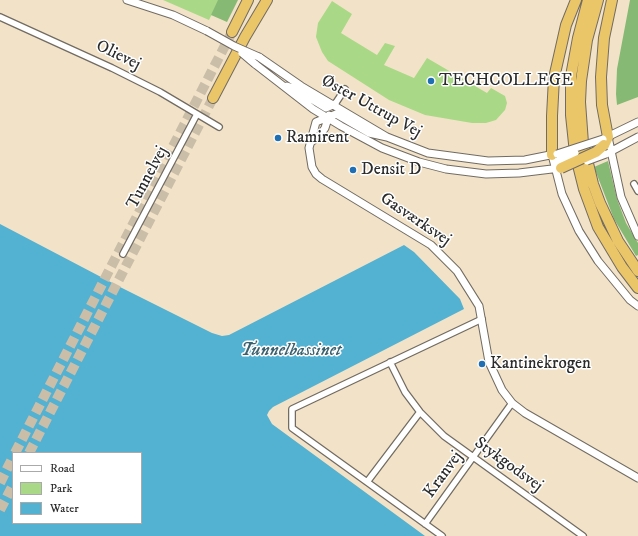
<!DOCTYPE html>
<html>
<head>
<meta charset="utf-8">
<style>
	body { margin:0 }
	#map { position:relative; width:638px; height:536px; overflow:hidden; background:#f2e3c8; font-family:"IM FELL DW Pica",serif }
	canvas { display:block }
	.legend { position:absolute; left:12px; top:452px; width:130px; height:72px; box-sizing:border-box; background:#fff; border:1px solid #aaa; margin:0; padding:5px 7px; list-style:none; font-size:12px; color:#2b2b2b }
	.legend li { display:flex; align-items:center; gap:8px; height:20px }
	.legend b { width:20px; border:1px solid #aaa }
</style>
</head>
<body>
<div id="map">
<canvas width="638" height="536"></canvas>
<ul class="legend">
<li><b style="height:5px;background:#fff"></b>Road</li>
<li><b style="height:11px;background:#a9d987"></b>Park</li>
<li><b style="height:11px;background:#53b1d2"></b>Water</li>
</ul>
</div>
<script>
const c = document.querySelector('canvas').getContext('2d');
c.lineJoin = 'round';
function fillPath(path, color) { c.fillStyle = color; c.fill(path, 'evenodd'); }
const toPath = rows => new Path2D(rows.map(r => 'M' + r).join(''));
function stroke(path, color, width, dash) { c.strokeStyle = color; c.lineWidth = width; c.lineCap = dash ? 'butt' : 'round'; c.setLineDash(dash || []); c.stroke(path); }
function write(font, color, halo, rows, align = 'center') {
  c.font = font + ' "IM FELL DW Pica",serif'; c.lineWidth = 3; c.setLineDash([]); c.textBaseline = 'middle'; c.strokeStyle = halo; c.fillStyle = color; for (const [text, x, y, turn = 0] of rows) {
    c.save(); c.translate(x, y); c.rotate((+turn || 0) * Math.PI / 180); c.textAlign = isNaN(turn) ? turn : align; if (halo) c.strokeText(text, 0, 0); c.fillText(text, 0, 0); c.restore();
  }
}
const green = toPath([
	[163,0,219,0,209,20],
	[332,1,352,14,341,33,377,55,385,43,395,46,384,65,414,78,427,58,487,93,491,88,505,96,507,103,505,110,496,120,486,123,472,123,425,115,389,100,328,61,322,52,316,37,318,23]
]);
const forest = toPath([
	[218,0,238,0,227,22,211,15],
	[630,0,638,0,638,97,617,105,616,94,617,69],
	[608,161,617,199,626,223,638,243,638,255,636,256,614,219,594,167]
]);
const water = toPath([
	[0,224,122,288,212,333,222,336,229,335,404,245,414,252,460,299,464,309,273,407,269,411,267,415,272,424,425,536,0,536],
	[13,453,141,453,141,523,13,523]
]);
const motorwayTunnel = toPath([
	[15,453,232,32],
	[29,453,213,98],
	[0,483,13,457],
	[0,510,13,485]
]);
const minor = toPath([
	[0,17,112,68,160,92,219,127],
	[335,104,345,89],
	[634,184,638,191],
	[123,254,197,114],
	[390,362,405,392,420,412,444,436,583,536],
	[367,482,420,412],
	[425,524,512,403],
	[442,536,292,428,292,409,482,319]
]);
const tertiary = toPath([
	[127,0,173,15,207,31],
	[259,57,301,86,387,137,428,153,488,161,525,160,555,154],
	[255,64,313,109,341,126,382,148,419,162,446,169,486,174,519,173,560,168],
	[287,86,295,89,326,108,335,104],
	[387,137,369,133,336,114,316,122,309,148,312,167,316,174,322,179,431,245,457,271,479,306,489,362,502,390,512,403,525,413,638,478],
	[608,137,621,197,638,236],
	[605,138,638,122],
	[310,143,320,135,325,128,329,115],
	[608,153,638,137],
	[552,155,562,194,579,231,598,261,630,300,638,306]
]);
const motorway = toPath([
	[588,0,578,38,571,76,571,115,575,153,584,189,598,227,622,267,638,288],
	[598,0,587,40,581,81,580,102,583,143,593,184,600,203,618,241,638,271],
	[232,32,248,0],
	[213,98,245,37,267,0],
	[604,145,608,137,602,105,601,77,604,38,612,0],
	[552,155,552,116,554,78,566,25,576,0]
]);
const tertiaryBridge = toPath([
	[207,31,234,46,259,57],
	[242,53,255,64],
	[557,154,603,139],
	[558,161,575,153],
	[587,161,606,154]
]);
const motorwayBridge = toPath([
	[561,168,596,152,604,145]
]);
const markers = [
	[431,81,4,"#1f6fb2"],
	[278,138,4,"#1f6fb2"],
	[353,170,4,"#1f6fb2"],
	[482,364,4,"#1f6fb2"]
];
const streetNames = [
	["Olievej",118,56,26],
	["Øster Uttrup Vej",371,107,29],
	["Tunnelvej",148,178,-62],
	["Gasværksvej",415,220,34],
	["Stykgodsvej",508,465,36],
	["Kranvej",444,475,-54]
];
const poiNames = [
	["TECHCOLLEGE",439,81],
	["Ramirent",286,138],
	["Densit D",361,170],
	["Kantinekrogen",490,364]
];
const waterNames = [
	["Tunnelbassinet",291,351]
];
fillPath(green, '#a9d987');
fillPath(forest, '#86b974');
fillPath(water, '#53b1d2');
stroke(motorwayTunnel, '#cabea9', 10, [10, 5]);
stroke(minor, '#716b62', 8);
stroke(tertiary, '#716b62', 9);
stroke(motorway, '#716b62', 12);
stroke(minor, '#fff', 5.5);
stroke(tertiary, '#fff', 7);
stroke(motorway, '#ebc669', 10);
stroke(tertiaryBridge, '#716b62', 9, []);
stroke(motorwayBridge, '#716b62', 12, []);
stroke(tertiaryBridge, '#fff', 7);
stroke(motorwayBridge, '#ebc669', 10);
for (const [x, y, r, color] of markers) { const dot = new Path2D(); dot.arc(x, y, r, 0, 2 * Math.PI); c.fillStyle = color; c.fill(dot); stroke(dot, '#fff', 1.5); }
write('17px', '#2b2b2b', '#fff', streetNames);
write('17px', '#2b2b2b', '#fff', poiNames, 'left');
write('italic 18px', '#3b616e', '#fff', waterNames);
</script>
</body>
</html>
